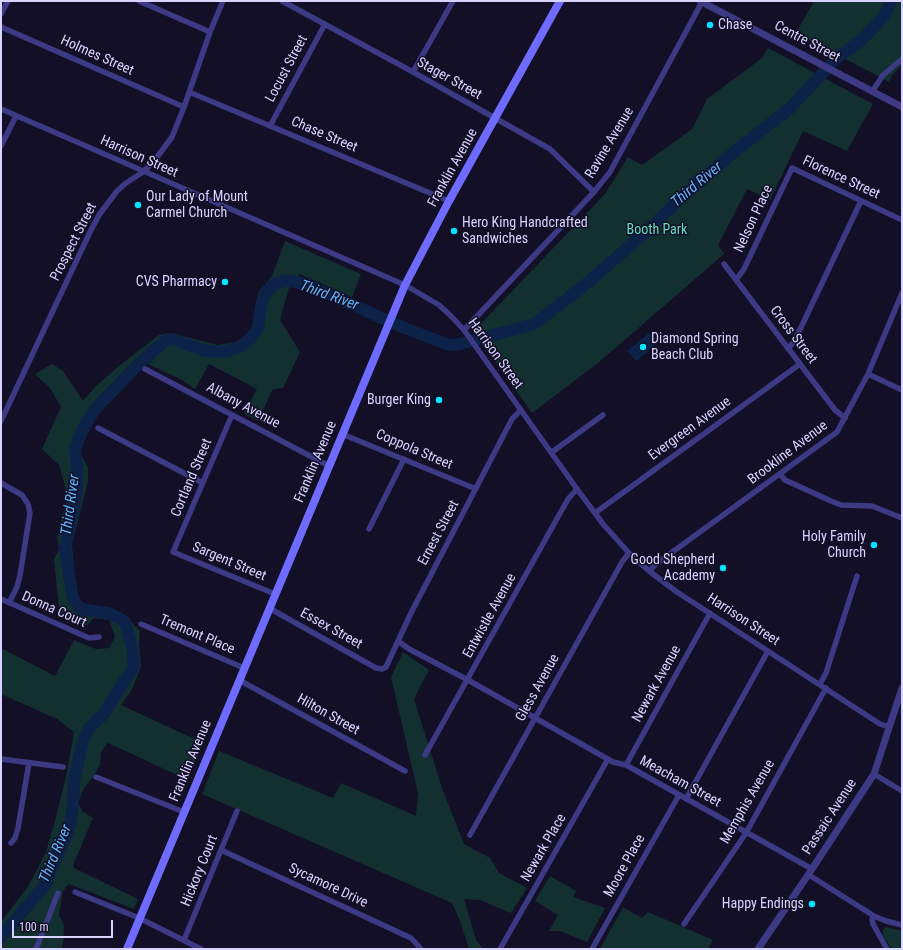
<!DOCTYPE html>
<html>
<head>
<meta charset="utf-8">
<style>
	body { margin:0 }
	#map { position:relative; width:903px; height:950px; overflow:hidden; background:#130f26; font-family:"Roboto Condensed",sans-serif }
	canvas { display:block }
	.frame { position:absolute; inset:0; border:2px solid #d9d4ff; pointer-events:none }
	.scale { position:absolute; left:12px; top:920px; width:101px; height:18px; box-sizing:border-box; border:2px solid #d9d4ff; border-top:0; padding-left:5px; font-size:12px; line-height:14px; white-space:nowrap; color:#d9d4ff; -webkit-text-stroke:3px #130f26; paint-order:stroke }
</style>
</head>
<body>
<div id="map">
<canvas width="903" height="950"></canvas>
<div class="frame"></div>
<div class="scale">100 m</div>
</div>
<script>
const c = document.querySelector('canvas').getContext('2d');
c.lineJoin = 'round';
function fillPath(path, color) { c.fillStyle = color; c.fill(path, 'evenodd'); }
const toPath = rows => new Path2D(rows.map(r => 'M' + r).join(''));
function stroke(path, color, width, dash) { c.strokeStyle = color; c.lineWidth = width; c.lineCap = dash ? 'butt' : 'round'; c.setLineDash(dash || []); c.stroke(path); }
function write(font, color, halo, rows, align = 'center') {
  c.font = font + ' "Roboto Condensed",sans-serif'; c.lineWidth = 3; c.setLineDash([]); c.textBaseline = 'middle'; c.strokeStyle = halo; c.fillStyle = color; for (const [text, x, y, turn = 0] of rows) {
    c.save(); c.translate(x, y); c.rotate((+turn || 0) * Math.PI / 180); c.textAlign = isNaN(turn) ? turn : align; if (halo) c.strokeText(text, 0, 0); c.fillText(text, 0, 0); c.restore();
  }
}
const green = toPath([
	[814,1,902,1,902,65,892,75,889,82,796,33],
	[768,48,873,104,847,151,803,131,770,200,747,189,718,245,724,254,598,363,532,413,474,331,605,194,628,157,642,165,692,129,707,99,762,58],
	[285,241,361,274,352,297,300,274,289,288,280,320,300,352,283,388,273,389,258,421,244,414,257,389,209,364,195,389,182,380,146,363,141,362,95,409,85,425,79,438,81,454,88,468,88,481,72,545,76,594,85,605,97,609,111,609,126,616,140,631,139,644,141,667,131,691,121,705,203,743,188,780,108,743,101,752,100,765,92,778,84,788,78,803,82,811,93,818,73,865,74,868,138,899,134,909,69,884,63,891,59,915,64,926,63,943,61,949,1,949,1,922,29,885,46,852,54,825,67,772,74,732,57,719,1,694,1,648,55,676,74,640,96,649,109,648,115,637,109,620,94,618,86,626,60,618,54,559,59,550,57,537,68,496,59,465,42,449,61,407,50,388,35,374,52,364,63,371,83,401,95,387,120,365,159,335,171,333,218,345,235,342,251,332,258,293,272,276],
	[403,652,429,670,414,699,442,788,464,844,490,858,499,873,527,888,511,913,480,900,464,899,476,940,483,949,469,949,460,921,452,903,202,794,219,751,333,798,341,783,416,816,418,793,391,677],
	[550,876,576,891,573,897,605,908,587,942,560,931,549,931,558,915,535,901],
	[623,907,642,918,648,912,713,940,708,949,600,949],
	[885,927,902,931,902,949,892,949,883,936,883,931]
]);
const water = toPath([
	[649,333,655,337,658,343,636,361,627,351]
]);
const river = toPath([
	[1,937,45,885,70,826,73,805,74,782,81,749,84,739,90,727,103,715,134,666,132,647,125,622,119,618,108,613,81,609,73,599,67,562,65,548,76,497,77,483,77,464,75,450,79,438,85,425,95,409,141,362,159,346,165,341,172,339,178,341,202,350,215,352,227,351,240,347,250,339,258,328,261,306,266,292,271,287,277,283,284,281,290,281,306,284,402,327,449,345,460,344,531,325,538,321,585,285,649,229,683,196,734,152,789,109,838,57,863,39,885,15,891,1]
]);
const minor = toPath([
	[139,1,210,32],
	[282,1,413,72,550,149,594,192],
	[1,14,8,1],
	[1,27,184,107],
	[413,72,453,1],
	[189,92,449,201],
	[872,92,883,75,902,59],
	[1,109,405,285,439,305,451,316,464,330,577,489,603,524,629,553,649,571,677,592,880,724,889,727],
	[270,126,325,24],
	[1,146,16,116],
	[724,264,835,410,845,418],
	[736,280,744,269,792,168,902,220],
	[464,330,594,192,610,172,702,2],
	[788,349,795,340,861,201],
	[145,369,329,466],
	[868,374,902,390],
	[232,415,173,552,275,594],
	[1,421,90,232,99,215,117,191,126,183,143,172,155,160,172,137,184,107,210,32,223,1],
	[98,428,203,483],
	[342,434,476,489],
	[552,452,603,415],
	[780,474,785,480,831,501,841,505,872,506,902,518],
	[1,483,22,495,28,504,30,513,20,575,17,587,9,603],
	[595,513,800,364],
	[369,529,404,459],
	[649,571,656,564,837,432,868,374,902,293],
	[1,599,89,638,99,637],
	[269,608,376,668,382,669,386,667,411,613,512,419,521,410],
	[141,624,244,668],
	[398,641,409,649,468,680,613,762,626,765,812,869],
	[239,680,405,771],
	[820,684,826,673,857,576],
	[425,755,568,499,577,489],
	[1,759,63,767],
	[626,765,710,613],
	[874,774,902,791],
	[96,777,184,812],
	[686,799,768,651],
	[470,835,622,562,629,553],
	[11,843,15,838,18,828,29,763],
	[221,850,411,938,421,949],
	[809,875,874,916,886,921,902,925],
	[75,892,139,918,201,949],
	[874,916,872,919,873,924,887,949],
	[684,924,746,833,826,688],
	[184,940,237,811],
	[36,949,58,893],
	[500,949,608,759],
	[592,949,679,795]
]);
const tertiary = toPath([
	[700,1,902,107],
	[758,949,812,869,874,774,902,688]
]);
const secondary = toPath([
	[127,949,405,285,449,201,560,1]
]);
const markers = [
	[710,25,4,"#00e5ff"],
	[138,205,4,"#00e5ff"],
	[454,231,4,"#00e5ff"],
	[225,282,4,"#00e5ff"],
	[643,347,4,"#00e5ff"],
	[439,400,4,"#00e5ff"],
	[874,545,4,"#00e5ff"],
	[723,568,4,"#00e5ff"],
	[812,904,4,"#00e5ff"]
];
const poiNames = [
	["Chase",718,25,"left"],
	["Our Lady of Mount",146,197,"left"],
	["Carmel Church",146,213,"left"],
	["Hero King Handcrafted",462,223,"left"],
	["Sandwiches",462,239,"left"],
	["CVS Pharmacy",217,282],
	["Diamond Spring",651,339,"left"],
	["Beach Club",651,355,"left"],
	["Burger King",431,400],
	["Holy Family",866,537],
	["Church",866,553],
	["Good Shepherd",715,560],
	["Academy",715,576],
	["Happy Endings",804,904]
];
const streetNames = [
	["Centre Street",807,42,28],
	["Holmes Street",97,56,24],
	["Locust Street",287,69,-62],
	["Stager Street",449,79,29],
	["Chase Street",324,135,23],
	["Ravine Avenue",610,143,-59],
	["Harrison Street",139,157,24],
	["Franklin Avenue",453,168,-61],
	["Florence Street",841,178,25],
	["Nelson Place",754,219,-65],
	["Prospect Street",74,242,-63],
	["Cross Street",793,335,53],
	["Harrison Street",495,354,54],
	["Albany Avenue",243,406,28],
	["Evergreen Avenue",690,429,-36],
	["Coppola Street",414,450,23],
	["Brookline Avenue",788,453,-37],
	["Franklin Avenue",316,462,-67],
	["Cortland Street",192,478,-67],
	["Ernest Street",439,533,-62],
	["Sargent Street",229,562,23],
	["Donna Court",54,610,24],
	["Entwistle Avenue",490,616,-61],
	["Harrison Street",743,620,33],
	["Essex Street",331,629,29],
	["Tremont Place",197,635,23],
	["Newark Avenue",657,684,-61],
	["Gless Avenue",538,688,-61],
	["Hilton Street",328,715,29],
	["Franklin Avenue",191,761,-67],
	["Meacham Street",680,782,29],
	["Memphis Avenue",748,802,-60],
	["Passaic Avenue",830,817,-57],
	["Newark Place",544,848,-60],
	["Moore Place",625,866,-61],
	["Hickory Court",200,871,-68],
	["Sycamore Drive",328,886,25]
];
const parkNames = [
	["Booth Park",657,230]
];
const waterNames = [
	["Third River",697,185,-40],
	["Third River",329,296,20],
	["Third River",71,505,-82],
	["Third River",56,854,-67]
];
fillPath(green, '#12302f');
fillPath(water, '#0c2248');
stroke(river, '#0c2248', 12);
stroke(minor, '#3d3a85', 5.5);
stroke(tertiary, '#3d3a85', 7);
stroke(secondary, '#6f6bff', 8);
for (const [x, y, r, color] of markers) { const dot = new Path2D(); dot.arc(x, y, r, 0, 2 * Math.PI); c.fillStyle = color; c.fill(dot); stroke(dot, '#130f26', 1.5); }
write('14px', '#d9d4ff', '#130f26', poiNames, 'right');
write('14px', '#d9d4ff', '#130f26', streetNames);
write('14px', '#5fe0c0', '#130f26', parkNames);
write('italic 15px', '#62b6ff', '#130f26', waterNames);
</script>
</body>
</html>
